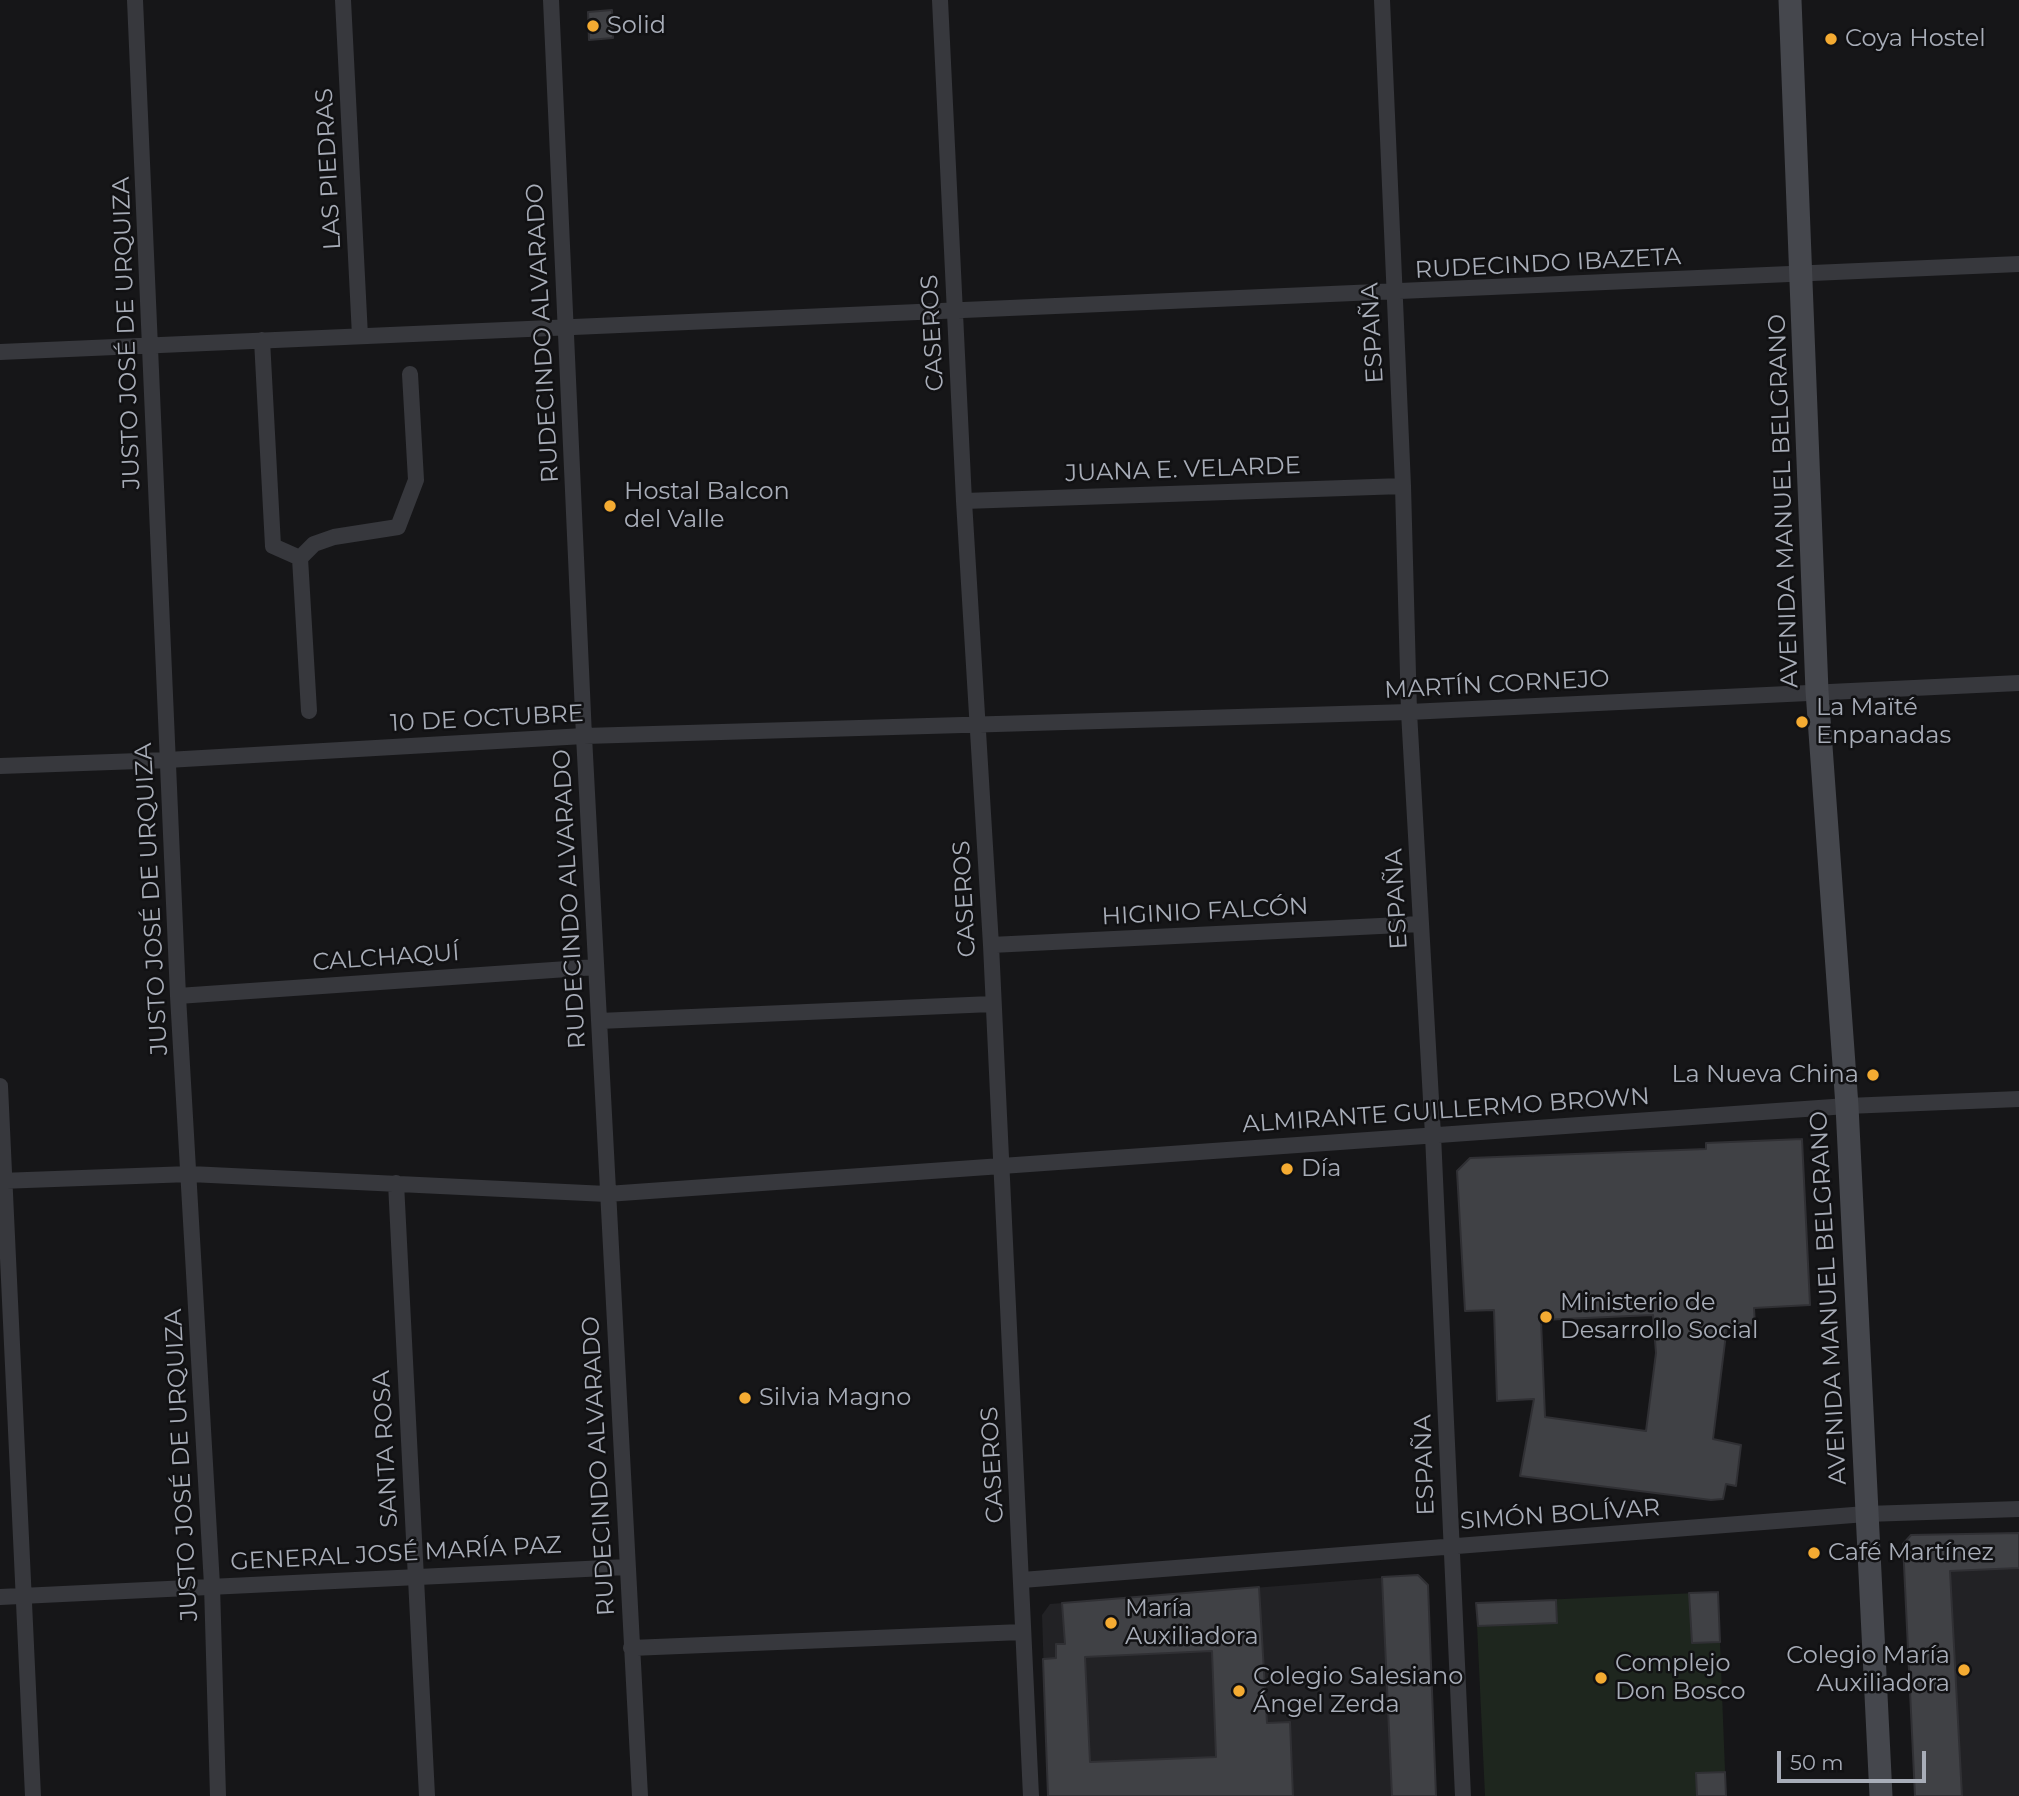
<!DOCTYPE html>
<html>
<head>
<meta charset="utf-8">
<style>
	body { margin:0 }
	#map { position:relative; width:2019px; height:1796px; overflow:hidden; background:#161618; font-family:Montserrat,sans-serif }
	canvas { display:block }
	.scale { position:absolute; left:1777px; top:1751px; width:149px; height:32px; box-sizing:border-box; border:4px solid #a8adb8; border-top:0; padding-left:9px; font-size:21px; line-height:24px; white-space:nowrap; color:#a8adb8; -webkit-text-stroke:5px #111113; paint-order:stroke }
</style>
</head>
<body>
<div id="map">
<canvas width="2019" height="1796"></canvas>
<div class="scale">50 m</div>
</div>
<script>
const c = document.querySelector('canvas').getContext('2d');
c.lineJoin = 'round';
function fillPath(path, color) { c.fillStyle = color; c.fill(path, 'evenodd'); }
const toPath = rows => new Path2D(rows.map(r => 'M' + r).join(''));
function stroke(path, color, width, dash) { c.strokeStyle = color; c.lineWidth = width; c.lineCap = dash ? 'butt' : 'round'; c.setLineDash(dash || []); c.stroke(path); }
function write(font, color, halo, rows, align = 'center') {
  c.font = font + ' Montserrat,sans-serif'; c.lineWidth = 5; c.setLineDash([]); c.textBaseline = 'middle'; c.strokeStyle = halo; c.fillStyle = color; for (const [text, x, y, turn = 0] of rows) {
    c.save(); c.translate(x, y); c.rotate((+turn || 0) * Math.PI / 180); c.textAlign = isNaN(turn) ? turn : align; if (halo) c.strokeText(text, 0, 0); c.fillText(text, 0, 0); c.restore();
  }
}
const built = toPath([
	[2019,1533,2019,1796,1915,1796,1903,1544,1911,1535],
	[1418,1575,1428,1585,1436,1796,1048,1796,1042,1615,1050,1604]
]);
const green = toPath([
	[1718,1592,1726,1796,1485,1796,1476,1603]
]);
const building = toPath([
	[612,10,613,38,589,40,588,12,612,10],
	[1802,1139,1810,1305,1754,1308,1755,1325,1727,1326,1713,1439,1741,1445,1736,1486,1726,1484,1723,1499,1711,1500,1520,1476,1534,1399,1497,1401,1494,1310,1465,1311,1457,1171,1470,1158,1706,1149,1706,1143,1802,1139],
	[1653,1315,1656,1353,1646,1431,1545,1417,1541,1320,1653,1315],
	[2019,1533,2019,1568,1950,1571,1962,1796,1915,1796,1903,1544,1911,1535,2019,1533],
	[1418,1575,1428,1585,1436,1796,1392,1796,1382,1577,1418,1575],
	[1259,1587,1267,1723,1290,1722,1293,1796,1048,1796,1043,1659,1056,1658,1056,1644,1065,1644,1062,1603,1259,1587],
	[1212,1651,1216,1757,1090,1762,1085,1657,1212,1651],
	[1718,1592,1720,1642,1692,1643,1689,1593,1718,1592],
	[1556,1600,1557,1623,1478,1626,1476,1603,1556,1600],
	[1725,1772,1726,1796,1697,1796,1696,1773,1725,1772]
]);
const minor = toPath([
	[135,0,178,996,212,1585,218,1796],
	[343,0,360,336],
	[551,0,584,736,640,1796],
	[940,0,964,501,991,945,1031,1796],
	[1382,0,1403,486,1409,712,1433,1135,1463,1796],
	[262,340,273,546,300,558,309,711],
	[0,352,2019,264],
	[964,501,1403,486],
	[300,558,314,544,334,537,398,527,416,480,410,374],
	[0,766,167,760,584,736,1409,712,2019,683],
	[991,945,1421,924],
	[178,996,596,967],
	[599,1021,992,1004],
	[0,1086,33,1796],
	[0,1181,190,1174,607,1194,1847,1106,2019,1099],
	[396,1183,427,1796],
	[1022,1580,1866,1514,2019,1509],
	[0,1597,627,1567],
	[631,1648,1022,1632]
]);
const secondary = toPath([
	[1790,0,1817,691,1847,1106,1881,1796]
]);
const markers = [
	[593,26,7,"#f4ab32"],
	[1831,39,7,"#f4ab32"],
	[610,506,7,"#f4ab32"],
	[1802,722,7,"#f4ab32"],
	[1873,1075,7,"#f4ab32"],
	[1287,1169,7,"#f4ab32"],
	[1546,1317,7,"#f4ab32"],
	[745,1398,7,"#f4ab32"],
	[1814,1553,7,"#f4ab32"],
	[1111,1623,7,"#f4ab32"],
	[1964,1670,7,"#f4ab32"],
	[1601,1678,7,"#f4ab32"],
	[1239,1691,7,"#f4ab32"]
];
const poiNames = [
	["Solid",607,26],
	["Coya Hostel",1845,39],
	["Hostal Balcon",624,492],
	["del Valle",624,520],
	["La Maïté",1816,708],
	["Enpanadas",1816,736],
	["La Nueva China",1859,1075,"right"],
	["Día",1301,1169],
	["Ministerio de",1560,1303],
	["Desarrollo Social",1560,1331],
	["Silvia Magno",759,1398],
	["Café Martínez",1828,1553],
	["María",1125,1609],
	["Auxiliadora",1125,1637],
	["Colegio María",1950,1656,"right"],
	["Auxiliadora",1950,1684,"right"],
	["Complejo",1615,1664],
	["Don Bosco",1615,1692],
	["Colegio Salesiano",1253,1677],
	["Ángel Zerda",1253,1705]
];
const streetNames = [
	["LAS PIEDRAS",329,169,-93],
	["RUDECINDO IBAZETA",1548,264,-3],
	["JUSTO JOSÉ DE URQUIZA",127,333,-92],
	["RUDECINDO ALVARADO",543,333,-93],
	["CASEROS",933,333,-93],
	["ESPAÑA",1373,333,-93],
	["JUANA E. VELARDE",1183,470,-2],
	["AVENIDA MANUEL BELGRANO",1784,501,-92],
	["MARTÍN CORNEJO",1497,685,-3],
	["10 DE OCTUBRE",487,719,-3],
	["JUSTO JOSÉ DE URQUIZA",152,899,-93],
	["RUDECINDO ALVARADO",570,899,-93],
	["CASEROS",965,899,-93],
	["ESPAÑA",1397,899,-93],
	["HIGINIO FALCÓN",1205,912,-3],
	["CALCHAQUÍ",386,958,-4],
	["ALMIRANTE GUILLERMO BROWN",1446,1111,-4],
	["AVENIDA MANUEL BELGRANO",1829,1298,-93],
	["SANTA ROSA",386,1449,-93],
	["JUSTO JOSÉ DE URQUIZA",182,1465,-93],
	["CASEROS",993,1465,-93],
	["ESPAÑA",1425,1465,-92],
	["RUDECINDO ALVARADO",599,1466,-93],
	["SIMÓN BOLÍVAR",1560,1515,-4],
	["GENERAL JOSÉ MARÍA PAZ",396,1554,-3]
];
fillPath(built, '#222225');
fillPath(green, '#1e261e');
fillPath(building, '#404145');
stroke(building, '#303034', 2);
stroke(minor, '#37383d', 16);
stroke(secondary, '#45474d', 23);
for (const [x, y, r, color] of markers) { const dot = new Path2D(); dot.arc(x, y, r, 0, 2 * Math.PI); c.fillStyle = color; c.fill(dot); stroke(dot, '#111113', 2.5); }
write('24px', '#a8adb8', '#111113', poiNames, 'left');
write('24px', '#a8adb8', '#111113', streetNames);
</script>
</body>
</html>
